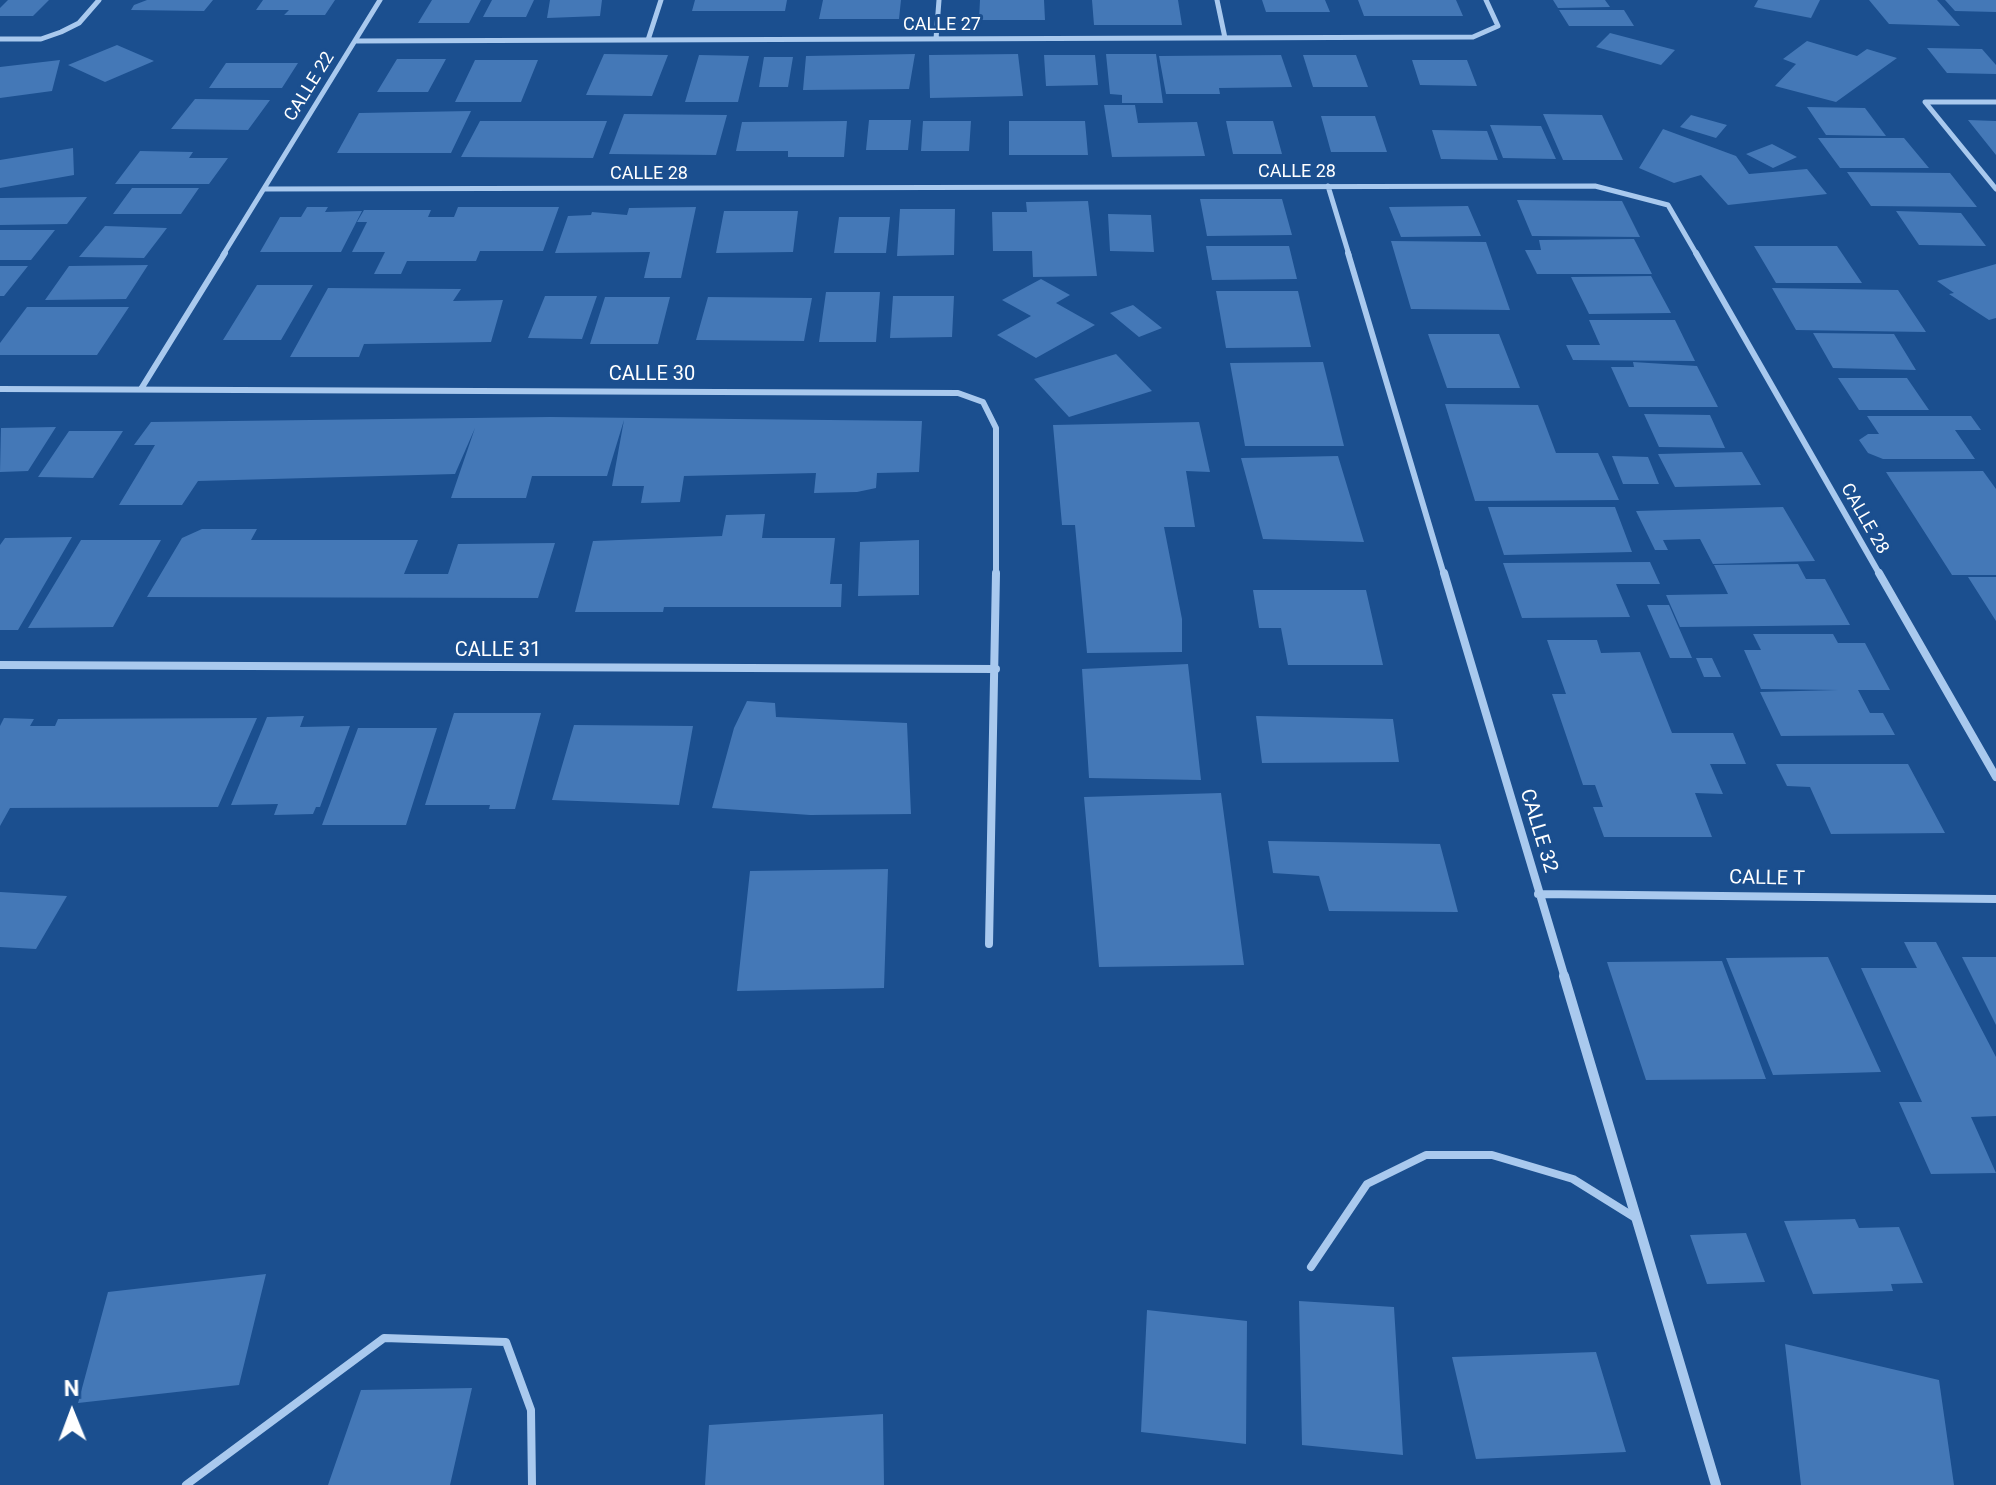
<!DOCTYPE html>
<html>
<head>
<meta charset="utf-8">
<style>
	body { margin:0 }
	#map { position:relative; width:1996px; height:1485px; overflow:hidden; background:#1b4f8f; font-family:Roboto,sans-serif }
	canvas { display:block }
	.north { position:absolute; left:32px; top:1373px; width:80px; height:80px; -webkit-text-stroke:6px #1b4f8f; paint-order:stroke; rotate:359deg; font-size:22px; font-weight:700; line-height:32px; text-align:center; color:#fff }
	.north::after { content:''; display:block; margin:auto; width:28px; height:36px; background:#fff; clip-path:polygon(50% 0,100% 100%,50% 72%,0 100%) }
</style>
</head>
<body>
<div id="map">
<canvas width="1996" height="1485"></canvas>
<div class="north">N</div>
</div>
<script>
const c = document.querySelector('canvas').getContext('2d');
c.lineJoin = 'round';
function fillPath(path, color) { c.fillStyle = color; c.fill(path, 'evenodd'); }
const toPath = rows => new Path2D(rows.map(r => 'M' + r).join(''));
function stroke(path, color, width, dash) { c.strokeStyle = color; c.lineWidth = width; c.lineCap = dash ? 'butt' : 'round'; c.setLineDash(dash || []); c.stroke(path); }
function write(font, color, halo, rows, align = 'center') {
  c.font = font + ' Roboto,sans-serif'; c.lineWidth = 6; c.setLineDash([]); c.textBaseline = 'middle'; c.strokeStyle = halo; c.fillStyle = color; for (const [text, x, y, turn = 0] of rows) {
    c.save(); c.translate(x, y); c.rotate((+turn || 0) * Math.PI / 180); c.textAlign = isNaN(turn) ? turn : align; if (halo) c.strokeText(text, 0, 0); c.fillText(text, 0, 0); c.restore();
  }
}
const building = toPath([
	[8,0,49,0,33,16,0,16,0,8],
	[147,0,213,0,204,11,131,10,134,5],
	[263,0,335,0,325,15,284,15,289,10,256,10],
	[432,0,481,0,469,23,418,23],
	[492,0,534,0,526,17,483,17],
	[550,0,602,0,600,16,547,18],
	[695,0,787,0,785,11,692,11],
	[823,0,901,0,899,19,819,19],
	[980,0,1044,0,1045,20,979,20],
	[1092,0,1178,0,1182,25,1094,25],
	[1262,0,1325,0,1330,12,1266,12],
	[1358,0,1456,0,1463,16,1364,16],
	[1553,0,1605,0,1610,7,1558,8],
	[1758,0,1820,0,1811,18,1754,7],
	[1869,0,1937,0,1960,26,1889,24],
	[1945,0,1996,0,1996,12,1955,11],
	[1559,10,1624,10,1634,26,1569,26],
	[1610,33,1675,50,1661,65,1596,47],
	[1807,41,1857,56,1867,49,1897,58,1836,102,1775,86,1796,64,1783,59],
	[117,45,154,61,105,82,68,65],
	[1927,48,1982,49,1996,65,1996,74,1947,73],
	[604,54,668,55,652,96,586,95],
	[915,54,909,89,803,90,806,56],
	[1018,54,1023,96,930,98,929,55],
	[1106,54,1156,54,1163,103,1122,103,1122,95,1110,94],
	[699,55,749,56,738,102,685,102],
	[1044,55,1095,55,1098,85,1046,86],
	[1281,55,1292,87,1219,88,1220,94,1166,94,1159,56],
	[1303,55,1356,55,1368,87,1313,87],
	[764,57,793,57,788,87,759,87],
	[397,59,446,59,428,92,377,92],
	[60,60,52,91,0,98,0,67],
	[475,60,538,60,521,102,455,102],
	[1412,60,1467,60,1477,86,1420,85],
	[226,63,298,63,282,88,209,88],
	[195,99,270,100,248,130,171,129],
	[1104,105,1135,105,1138,123,1197,122,1205,156,1112,157],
	[1807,107,1865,108,1886,136,1826,135],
	[471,111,451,153,337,153,359,113],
	[624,114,727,115,716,155,609,154],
	[1543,114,1602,115,1623,160,1563,160],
	[1691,115,1727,125,1716,138,1680,127],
	[1321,116,1375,116,1387,152,1331,152],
	[869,120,911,120,908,150,866,150],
	[1968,120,1996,121,1996,155],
	[480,121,607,121,593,158,461,157],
	[847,121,844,157,788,157,788,151,736,151,742,122],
	[923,121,971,121,969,151,921,151],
	[1009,121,1085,121,1088,155,1009,155],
	[1226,121,1273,121,1282,154,1233,154],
	[1490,125,1541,126,1556,159,1503,158],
	[1663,129,1736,156,1749,174,1807,169,1827,194,1728,205,1701,175,1674,183,1639,168],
	[1432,130,1487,131,1498,160,1441,159],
	[1818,138,1904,138,1929,168,1840,168],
	[1772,144,1797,157,1773,168,1746,154],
	[73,148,74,175,0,188,0,160],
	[140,151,193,152,189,158,228,158,209,184,115,184],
	[1847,172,1950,173,1977,207,1871,206],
	[132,188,199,188,181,214,113,214],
	[87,197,67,224,0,225,0,198],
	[1200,199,1282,199,1292,235,1207,236],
	[1517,200,1622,201,1640,237,1532,236],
	[1088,201,1097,276,1033,277,1032,251,993,251,992,212,1027,212,1026,202],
	[1468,206,1481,236,1401,237,1389,207],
	[307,207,328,207,325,212,362,211,341,252,260,252,280,217,301,217],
	[458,207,559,207,543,251,480,251,476,261,407,261,401,274,374,274,385,252,352,252,367,222,357,222,364,210,431,210,428,217,454,217],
	[696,207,681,278,644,278,650,252,555,253,568,216,591,215,592,212,627,215,629,208],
	[900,209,955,209,954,255,897,256],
	[724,211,798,211,793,252,716,253],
	[1896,211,1961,213,1986,246,1919,245],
	[1108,214,1151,215,1154,252,1110,251],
	[839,217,890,217,886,253,834,253],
	[105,226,167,228,144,258,79,257],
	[0,230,55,230,31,260,0,260],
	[1634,239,1652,274,1537,274,1525,250,1541,250,1539,240],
	[1391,241,1486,242,1510,310,1411,309],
	[1206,246,1289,246,1297,279,1212,280],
	[1754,246,1837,246,1862,283,1776,283],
	[1996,264,1996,318,1989,320,1949,294,1954,293,1937,281],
	[148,265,126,299,45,300,69,266],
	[0,266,28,266,4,296,0,296],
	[1651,276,1671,313,1589,314,1571,277],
	[1041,279,1070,295,1056,303,1095,325,1036,358,997,335,1031,316,1002,300],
	[257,285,313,285,281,340,223,340],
	[328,288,461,289,453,301,503,300,491,342,364,344,359,357,290,357],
	[1772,288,1898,290,1926,332,1796,330],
	[1216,291,1298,291,1311,347,1226,348],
	[826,292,880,292,876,342,819,342],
	[545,296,597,296,582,339,528,338],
	[893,296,954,296,952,337,890,338],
	[605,297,670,297,658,344,590,344],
	[708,297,812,298,804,341,696,340],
	[1133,305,1162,328,1139,337,1110,313],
	[27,307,129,307,97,355,0,355,0,343],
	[1589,320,1675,320,1695,361,1573,360,1566,345,1600,345],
	[1813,333,1894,334,1916,370,1833,368],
	[1428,334,1499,334,1520,388,1447,388],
	[1116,354,1152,391,1069,417,1034,379],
	[1323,362,1344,446,1245,446,1230,363],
	[1633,362,1697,366,1718,407,1629,407,1611,367,1634,367],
	[1838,378,1907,378,1929,410,1859,410],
	[1445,404,1538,405,1556,453,1598,453,1619,500,1475,501],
	[1644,414,1710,415,1725,448,1659,447],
	[1867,416,1971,416,1981,430,1955,430,1975,459,1883,459,1868,453,1859,440,1868,434,1879,434],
	[550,417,922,421,919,472,877,473,876,488,857,492,814,493,816,473,684,476,680,502,641,503,644,486,612,486,624,420,607,476,532,476,526,498,451,498,475,428,455,474,198,481,182,505,119,505,155,445,134,445,151,422],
	[1199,422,1210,472,1186,471,1195,527,1164,527,1182,619,1182,652,1087,653,1075,525,1062,525,1053,425],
	[56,427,28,471,0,472,1,428],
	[69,431,123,431,93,478,38,477],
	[1742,452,1761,485,1675,487,1658,454],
	[1338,456,1364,542,1263,539,1241,458],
	[1612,456,1648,457,1659,484,1623,484],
	[1983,471,1996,489,1996,575,1952,575,1886,472],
	[1488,507,1615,507,1632,552,1504,555],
	[1783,507,1815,561,1713,564,1700,539,1663,540,1668,550,1655,550,1636,511],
	[765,514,762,538,835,538,830,584,842,584,841,607,664,607,663,612,575,612,593,541,722,536,726,515],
	[202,529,257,529,251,540,418,540,404,574,448,574,458,544,555,543,538,598,147,597,182,538],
	[72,537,18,630,0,630,0,545,5,538],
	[81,540,161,540,113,627,28,628],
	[919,540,919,595,858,596,860,542],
	[1650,562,1660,584,1616,584,1630,617,1522,618,1503,563],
	[1798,564,1806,579,1825,579,1850,625,1680,627,1666,595,1728,594,1714,565],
	[1968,577,1996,577,1996,621],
	[1253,590,1366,590,1383,665,1288,665,1281,628,1259,628],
	[1647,605,1669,605,1692,658,1670,658],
	[1753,634,1833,634,1838,643,1865,643,1890,690,1858,690,1870,713,1883,713,1895,735,1781,736,1760,692,1838,690,1761,689,1744,650,1761,650],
	[1547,640,1597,640,1601,653,1640,652,1672,733,1733,733,1746,764,1710,764,1723,794,1695,793,1712,837,1604,837,1593,807,1603,807,1595,785,1583,785,1552,694,1566,694],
	[1696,658,1712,658,1721,677,1704,677],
	[1188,664,1201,780,1089,778,1082,669],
	[747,701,775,703,776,717,907,723,911,814,810,815,712,808,734,728],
	[454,713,541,713,515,809,489,809,490,805,425,805],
	[304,716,300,727,350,726,320,807,316,807,313,814,274,815,278,804,231,805,267,717],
	[1256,716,1393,719,1399,762,1262,763],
	[4,718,34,719,30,726,55,726,58,719,257,718,218,807,10,808,0,826,0,726],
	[574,725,693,726,679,805,552,800],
	[358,728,437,728,406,825,322,825],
	[1776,764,1908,764,1945,833,1831,834,1810,787,1787,786],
	[1221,793,1244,965,1099,967,1084,797],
	[1268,841,1440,844,1458,912,1329,911,1319,876,1273,873],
	[888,869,884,988,737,991,750,871],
	[0,892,67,896,36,949,0,947],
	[1904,942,1936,942,1996,1057,1996,1116,1971,1117,1996,1173,1931,1174,1899,1102,1922,1102,1861,968,1917,968],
	[1828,957,1881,1072,1773,1075,1726,958],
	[1962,957,1996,957,1996,1025],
	[1722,961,1766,1079,1646,1080,1607,962],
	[1855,1219,1859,1228,1899,1227,1923,1283,1891,1284,1893,1291,1813,1294,1784,1221],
	[1746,1233,1765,1282,1707,1284,1690,1235],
	[266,1274,239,1385,78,1403,108,1292],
	[1299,1301,1394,1307,1403,1455,1302,1445],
	[1147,1310,1247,1321,1246,1444,1141,1432],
	[1785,1344,1939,1380,1954,1485,1801,1485],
	[1596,1352,1626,1452,1476,1459,1452,1357],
	[472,1388,450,1485,328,1485,361,1390],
	[883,1414,884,1485,705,1485,709,1425]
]);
const lane = toPath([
	[1311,1267,1367,1184,1426,1155,1492,1155,1573,1179,1634,1217],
	[186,1485,384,1338,506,1342,531,1410,532,1485]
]);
const streetFar3 = toPath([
	[1217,0,1225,38],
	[0,39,41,39,61,32,79,23,99,0],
	[936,39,939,0],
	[648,40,661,0],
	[355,41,1473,37,1498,26,1486,0],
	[1996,102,1925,102,1996,189],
	[1328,186,1349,255],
	[264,189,1595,186,1668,205,1697,255],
	[223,255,380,0]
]);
const streetFar2 = toPath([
	[1348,253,1444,575],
	[1696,253,1880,575],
	[0,389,958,393,983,402,996,428,996,575],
	[141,389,225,253]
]);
const streetFar1 = toPath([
	[1444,573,1565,978],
	[1879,573,1996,777],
	[0,665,996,669],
	[1538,894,1996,899],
	[989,944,996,573]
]);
const street = toPath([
	[1564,976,1716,1485]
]);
const farStreetnames = [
	["CALLE 27",942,25],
	["CALLE 22",310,87,-58],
	["CALLE 28",1297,172],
	["CALLE 28",649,174],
	["CALLE 28",1864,519,60]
];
const streetNames = [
	["CALLE 30",652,375],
	["CALLE 31",498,651],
	["CALLE 32",1538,831,73],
	["CALLE T",1767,879,1]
];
fillPath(building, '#4478b7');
stroke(lane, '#a9c9ee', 8);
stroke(streetFar3, '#a9c9ee', 5);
stroke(streetFar2, '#a9c9ee', 6);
stroke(streetFar1, '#a9c9ee', 8);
stroke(street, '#a9c9ee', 10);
write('18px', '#fff', '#1b4f8f', farStreetnames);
write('20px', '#fff', '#1b4f8f', streetNames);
</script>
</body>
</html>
